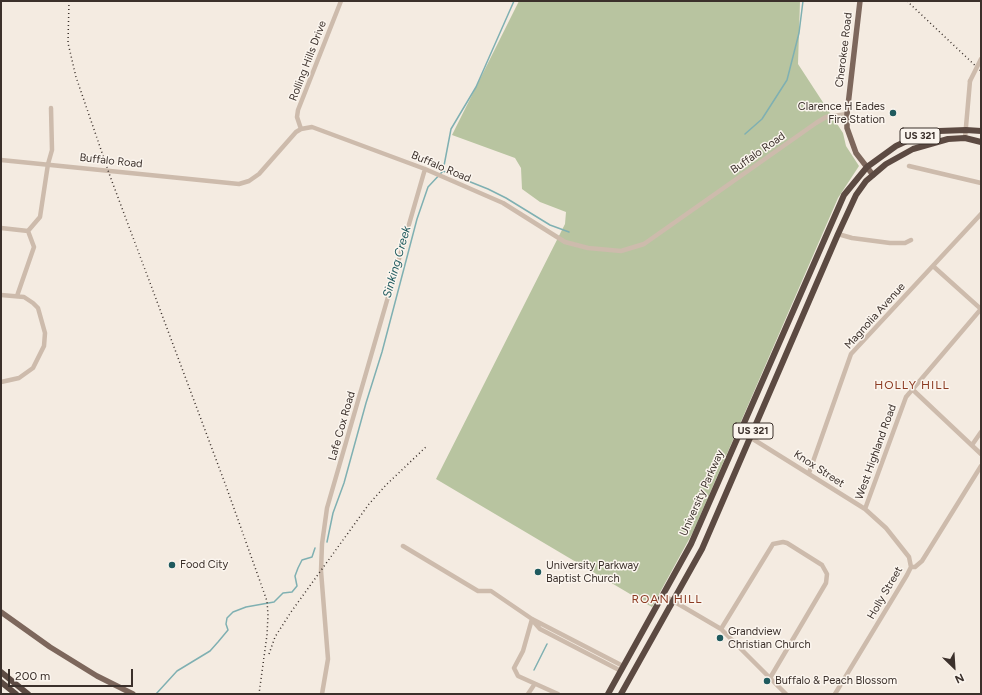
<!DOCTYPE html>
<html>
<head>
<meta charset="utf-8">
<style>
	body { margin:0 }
	#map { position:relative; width:982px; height:695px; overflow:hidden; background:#f4ebe1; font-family:Figtree,sans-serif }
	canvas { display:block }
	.frame { position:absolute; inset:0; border:2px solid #3b302b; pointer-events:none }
	.north { position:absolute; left:934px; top:647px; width:40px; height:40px; -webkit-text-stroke:3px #fbf5ee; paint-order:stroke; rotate:155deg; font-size:11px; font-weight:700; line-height:16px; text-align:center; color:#3b302b }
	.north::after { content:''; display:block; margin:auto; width:14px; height:18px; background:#3b302b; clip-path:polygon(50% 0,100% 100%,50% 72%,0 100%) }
	.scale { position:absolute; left:8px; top:669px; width:125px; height:18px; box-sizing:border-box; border:2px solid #3b302b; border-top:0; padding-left:5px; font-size:12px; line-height:14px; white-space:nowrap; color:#3b302b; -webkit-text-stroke:3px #fbf5ee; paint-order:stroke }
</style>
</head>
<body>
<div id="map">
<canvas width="982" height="695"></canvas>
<div class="frame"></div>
<div class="north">N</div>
<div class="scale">200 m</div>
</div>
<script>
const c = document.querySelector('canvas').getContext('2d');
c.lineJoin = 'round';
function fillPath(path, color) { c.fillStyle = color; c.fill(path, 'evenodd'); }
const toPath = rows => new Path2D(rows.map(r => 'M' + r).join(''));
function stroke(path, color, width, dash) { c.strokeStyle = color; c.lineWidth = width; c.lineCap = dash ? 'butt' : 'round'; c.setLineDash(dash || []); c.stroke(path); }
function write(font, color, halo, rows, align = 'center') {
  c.font = font + ' Figtree,sans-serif'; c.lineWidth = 3; c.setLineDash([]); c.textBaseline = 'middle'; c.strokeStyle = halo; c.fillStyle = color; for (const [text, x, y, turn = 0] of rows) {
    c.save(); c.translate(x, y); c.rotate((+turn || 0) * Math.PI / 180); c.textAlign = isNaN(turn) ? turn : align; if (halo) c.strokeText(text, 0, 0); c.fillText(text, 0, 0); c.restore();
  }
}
const green = toPath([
	[519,1,800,1,798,64,843,133,846,146,859,166,838,198,693,532,652,607,436,479,565,224,566,212,540,202,522,189,521,168,515,158,452,135]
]);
const stream = toPath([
	[745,134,762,119,787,80,799,33,803,1],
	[443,171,488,189,506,198,550,225,569,232],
	[327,542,333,513,344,483,366,403,382,352,417,219,428,187,443,171,451,129,476,87,514,1],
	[534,670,547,644],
	[156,694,177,671,210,651,218,642,228,630,226,624,227,618,233,612,246,607,274,602,283,593,292,592,297,586,295,576,298,568,302,560,312,557,315,548]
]);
const minor = toPath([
	[301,129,297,117,298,110,341,1],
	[965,138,970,81],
	[1,160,239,184,249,181,259,174,296,132,301,129,312,127,425,169,503,203,565,242,588,248,621,251,644,244,816,123,826,117,847,114],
	[909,166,981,183],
	[1,228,28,231],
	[838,234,852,238,890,243,905,243,911,240],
	[1,295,24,297,33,303,38,308,45,333,44,346,33,368,19,378,1,382],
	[17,296,34,247,28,231,40,217,48,164,52,150,51,108],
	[912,389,981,454],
	[740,431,865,509,886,528,909,557,911,567,907,575,835,694],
	[972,445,981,432],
	[809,473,851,354,981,214],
	[865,509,906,397,981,309,933,266],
	[403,546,478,591,491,591,532,619,623,666],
	[911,567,915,567,922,561,981,466],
	[663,595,721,629,786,694],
	[532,619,523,651,514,668,518,676,558,694],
	[533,621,540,629,621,671],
	[721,629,773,544,783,542,787,543,822,565,827,574,826,583,770,678],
	[322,694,328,659,321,571,322,544,327,508,425,169],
	[528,694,534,685]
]);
const major = toPath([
	[860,1,847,114,847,128,856,153,873,175],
	[1,612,50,647,97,676,133,694]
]);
const highway = toPath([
	[1,672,28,694],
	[1,682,16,694],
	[608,694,691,544,844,195,867,167,896,146,911,139,939,131,966,130,981,131],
	[621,694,702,549,838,234,856,195,866,181,886,164,913,149,948,139,965,138,981,142]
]);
const rail = toPath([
	[69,1,68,43,76,77,110,176,226,486,267,601,268,615,267,635,259,694],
	[907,1,981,71],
	[269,654,275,637,291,612,369,504,387,484,427,446]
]);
const minorBridge = toPath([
	[970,81,981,59]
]);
const markers = [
	[893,113,4,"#1f5a5e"],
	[172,565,4,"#1f5a5e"],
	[538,572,4,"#1f5a5e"],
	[720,638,4,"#1f5a5e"],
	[767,681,4,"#1f5a5e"]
];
const shields = [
	[920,136,40],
	[753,431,40]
];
const shieldNames = [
	["US 321",920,136],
	["US 321",753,431]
];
const streetNames = [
	["Cherokee Road",844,50,-83],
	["Rolling Hills Drive",308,61,-69],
	["Buffalo Road",758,153,-35],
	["Buffalo Road",111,161,6],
	["Buffalo Road",441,167,23],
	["Magnolia Avenue",875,316,-48],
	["Lafe Cox Road",342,426,-74],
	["West Highland Road",876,452,-70],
	["Knox Street",819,469,33],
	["University Parkway",702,493,-66],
	["Holly Street",885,593,-60]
];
const poiNames = [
	["Clarence H Eades",885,107,"right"],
	["Fire Station",885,120,"right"],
	["Food City",180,565],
	["University Parkway",546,566],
	["Baptist Church",546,579],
	["Grandview",728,632],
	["Christian Church",728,645],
	["Buffalo & Peach Blossom",775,681]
];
const waterNames = [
	["Sinking Creek",397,262,-74]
];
const neighbourhoodNames = [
	["HOLLY HILL",912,385],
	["ROAN HILL",667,599]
];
fillPath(green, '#b8c4a0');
stroke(stream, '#7fb0b2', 1.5);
stroke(minor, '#cdbbac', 4.5);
stroke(major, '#7d675c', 5.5);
stroke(highway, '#5c4a42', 6);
stroke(rail, '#3b302b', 1.5, [1, 3]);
stroke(minorBridge, '#cdbbac', 4.5);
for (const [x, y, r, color] of markers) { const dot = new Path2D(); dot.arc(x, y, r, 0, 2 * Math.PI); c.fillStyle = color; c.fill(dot); stroke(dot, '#fbf5ee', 1.5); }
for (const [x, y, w] of shields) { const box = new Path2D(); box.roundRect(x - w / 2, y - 8, w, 16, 3); c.fillStyle = '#fbf5ee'; c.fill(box); stroke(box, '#3b302b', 1); }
write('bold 10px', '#3b302b', null, shieldNames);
write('11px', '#3b302b', '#fbf5ee', streetNames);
write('11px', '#3b302b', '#fbf5ee', poiNames, 'left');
write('italic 12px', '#1f5a5e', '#fbf5ee', waterNames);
c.letterSpacing = '1px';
write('12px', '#8c3b22', '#fbf5ee', neighbourhoodNames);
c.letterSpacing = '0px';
</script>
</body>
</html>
